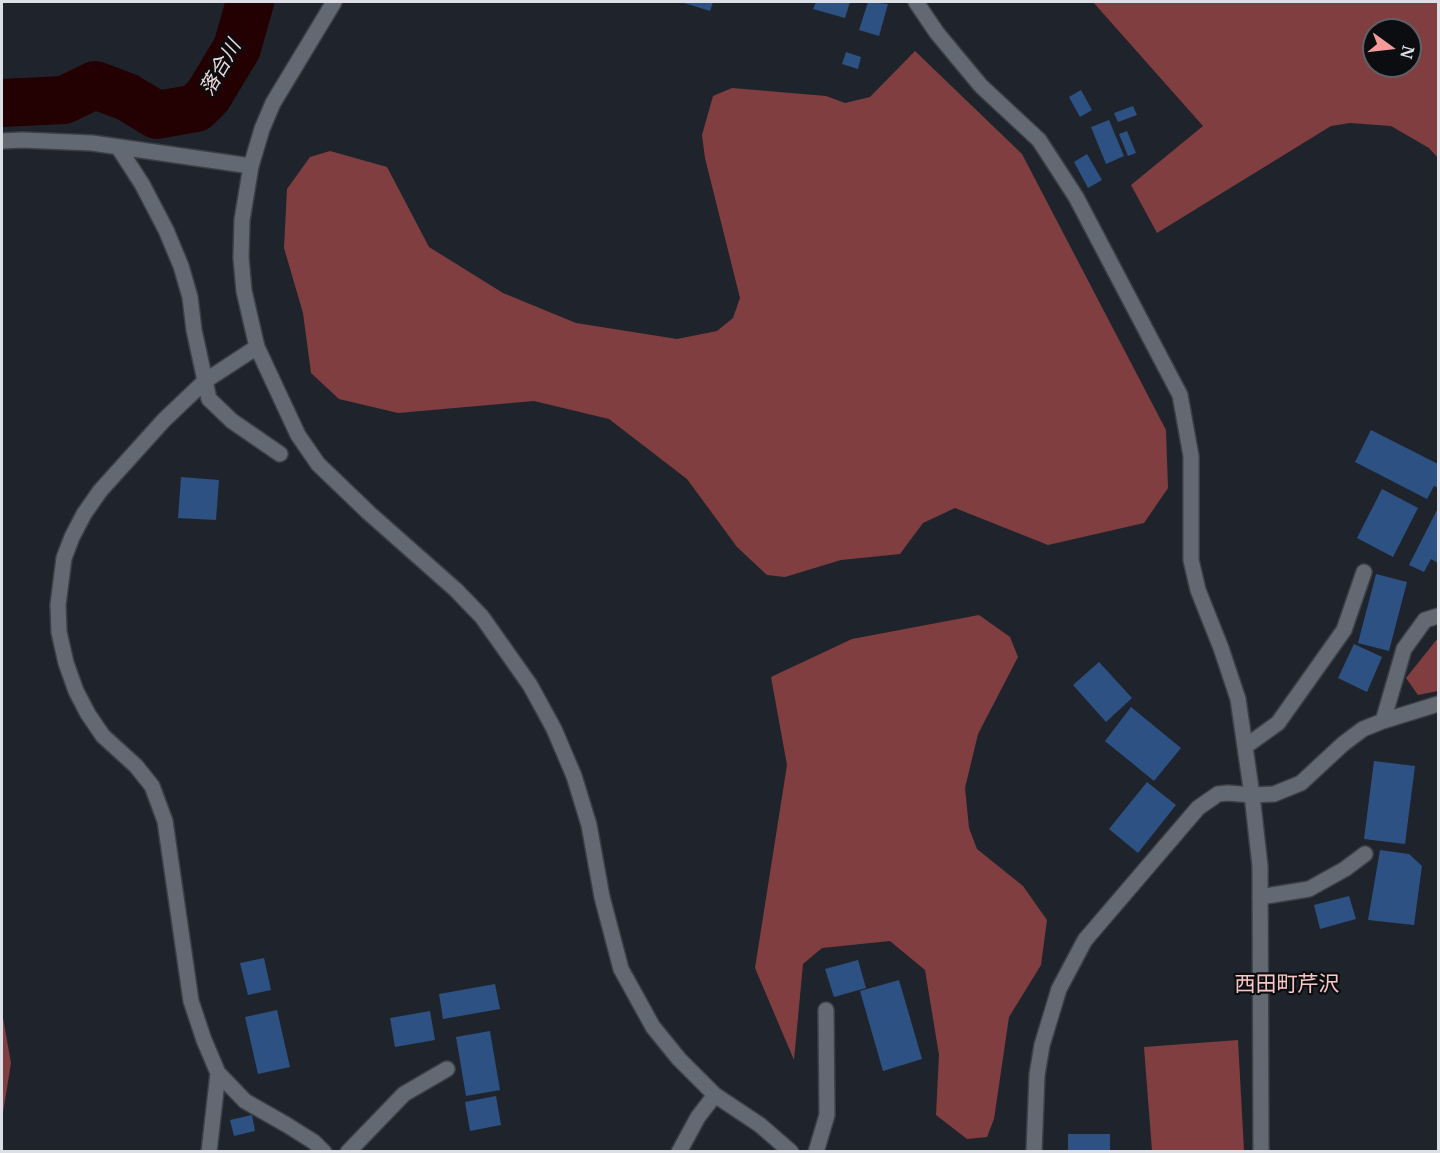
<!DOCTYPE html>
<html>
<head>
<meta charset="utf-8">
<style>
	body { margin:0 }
	#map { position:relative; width:1440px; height:1153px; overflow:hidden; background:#1f242c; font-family:Merriweather,serif }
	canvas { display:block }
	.frame { position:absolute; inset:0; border:3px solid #dcdfe5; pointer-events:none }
	.north { position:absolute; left:1362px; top:18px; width:60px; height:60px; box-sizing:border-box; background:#0b0d11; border:2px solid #5f6166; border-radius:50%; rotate:105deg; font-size:16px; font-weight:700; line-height:24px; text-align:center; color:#dcdfe5 }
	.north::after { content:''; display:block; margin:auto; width:21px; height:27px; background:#f59b9c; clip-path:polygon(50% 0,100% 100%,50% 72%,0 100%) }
</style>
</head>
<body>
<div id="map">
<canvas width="1440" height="1153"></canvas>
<div class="frame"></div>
<div class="north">N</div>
</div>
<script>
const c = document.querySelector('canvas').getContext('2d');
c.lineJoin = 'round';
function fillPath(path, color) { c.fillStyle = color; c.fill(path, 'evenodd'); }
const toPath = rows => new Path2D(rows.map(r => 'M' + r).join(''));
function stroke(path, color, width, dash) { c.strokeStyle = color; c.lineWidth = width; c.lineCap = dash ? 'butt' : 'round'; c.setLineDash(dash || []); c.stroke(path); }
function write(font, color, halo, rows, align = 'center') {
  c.font = font + ' Merriweather,"Noto Sans JP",serif'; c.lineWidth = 4.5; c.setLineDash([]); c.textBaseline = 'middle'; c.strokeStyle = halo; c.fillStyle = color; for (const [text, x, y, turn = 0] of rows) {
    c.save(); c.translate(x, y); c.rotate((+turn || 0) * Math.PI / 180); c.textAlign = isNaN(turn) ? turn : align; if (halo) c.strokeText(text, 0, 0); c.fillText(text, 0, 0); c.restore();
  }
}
const forest = toPath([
	[1093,2,1438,2,1438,158,1429,148,1391,126,1350,123,1331,126,1157,233,1131,185,1203,126],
	[1374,30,1410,30,1410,66,1374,66],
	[915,51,1022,154,1166,430,1168,488,1144,523,1048,545,955,508,923,523,900,554,841,560,785,577,767,575,737,547,687,479,609,419,534,401,398,413,339,399,311,373,303,313,284,248,287,189,310,157,330,151,387,167,429,247,503,293,576,323,677,339,717,331,733,318,740,298,705,158,702,135,713,96,732,88,826,96,845,103,870,97],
	[979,615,1010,637,1018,657,978,734,965,788,969,828,977,849,1023,886,1047,920,1041,965,1009,1017,994,1119,987,1137,967,1139,936,1115,939,1055,925,970,890,941,822,948,803,964,794,1060,755,968,787,765,771,677,852,639],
	[1438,638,1438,691,1418,695,1406,678],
	[2,1012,11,1063,2,1119],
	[1238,1040,1244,1151,1152,1151,1144,1047]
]);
const river = toPath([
	[2,103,64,100,95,85,127,97,157,115,196,108,208,96,237,48,250,2]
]);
const building = toPath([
	[681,2,713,2,710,11],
	[816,2,850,2,845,18,813,9],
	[868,2,888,4,879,36,859,30],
	[846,52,861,57,858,69,842,64],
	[1081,90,1092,110,1080,117,1069,97],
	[1133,106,1137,115,1118,122,1114,113],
	[1109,120,1124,156,1106,164,1091,127],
	[1127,131,1136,153,1128,156,1119,134],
	[1087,154,1102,180,1088,188,1074,162],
	[1371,430,1438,464,1438,488,1434,486,1427,499,1355,462],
	[181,477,219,480,216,520,178,518],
	[1382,489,1418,508,1393,557,1357,538],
	[1438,508,1438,563,1431,559,1424,572,1409,565],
	[1376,574,1407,582,1389,651,1358,643],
	[1354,644,1382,657,1367,692,1338,678],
	[1099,662,1132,698,1106,722,1073,685],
	[1131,707,1181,748,1154,781,1105,741],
	[1374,761,1415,766,1405,844,1364,839],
	[1147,782,1176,805,1138,853,1109,829],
	[1380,850,1409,854,1422,866,1414,925,1368,920],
	[1349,896,1356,919,1320,929,1314,905],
	[264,958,271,990,248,995,240,963],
	[858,960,866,988,834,997,825,969],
	[899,980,922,1059,883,1071,860,991],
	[495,984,500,1009,443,1019,439,994],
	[277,1010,290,1067,258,1074,245,1017],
	[430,1011,435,1040,395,1047,390,1018],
	[490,1031,500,1090,466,1096,456,1037],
	[496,1096,501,1125,470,1131,465,1102],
	[252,1115,255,1131,234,1136,230,1120],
	[1068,1134,1110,1134,1110,1152,1068,1152]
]);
const minor = toPath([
	[334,2,273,103,262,129,251,166,242,220,241,258,244,291,257,347,298,435,318,464,369,513,456,590,482,617,530,685,554,729,574,776,589,825,602,897,621,969,653,1027,679,1059,715,1095,760,1125,791,1152],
	[916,2,937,33,981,86,1039,140,1076,197,1180,395,1191,456,1191,560,1198,590,1221,648,1238,699,1252,795,1260,866,1261,1152],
	[2,141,22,140,92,143,251,166],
	[118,147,142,184,166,230,181,266,190,297,194,330,209,399,232,421,280,454],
	[257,347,205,381,164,420,100,491,84,514,72,537,64,558,58,605,59,632,66,663,76,691,88,714,103,736,136,766,152,786,165,821,191,1001,204,1040,218,1073,245,1101,287,1125,314,1142,324,1152],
	[1383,721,1404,649,1425,620,1438,616],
	[1246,746,1278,723,1344,630,1364,572],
	[1260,897,1309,889,1345,869,1365,854],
	[209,1152,218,1073],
	[348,1152,404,1094,447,1069],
	[679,1152,698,1117,715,1095],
	[816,1152,827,1115,826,1010],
	[1034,1152,1037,1075,1042,1045,1059,989,1085,940,1198,808,1218,794,1228,793,1252,795,1274,794,1301,783,1343,744,1363,729,1383,721,1438,704]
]);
const waterNames = [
	["落合川",221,68,-60]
];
const quarterNames = [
	["西田町芹沢",1287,985]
];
fillPath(forest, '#803e41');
stroke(river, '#230002', 48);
fillPath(building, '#2d5182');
stroke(minor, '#3c3f46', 18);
stroke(minor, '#636972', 15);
write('italic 20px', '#f1dcdb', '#0b0d11', waterNames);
write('21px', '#fbc7c6', '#0b0d11', quarterNames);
</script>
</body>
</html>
